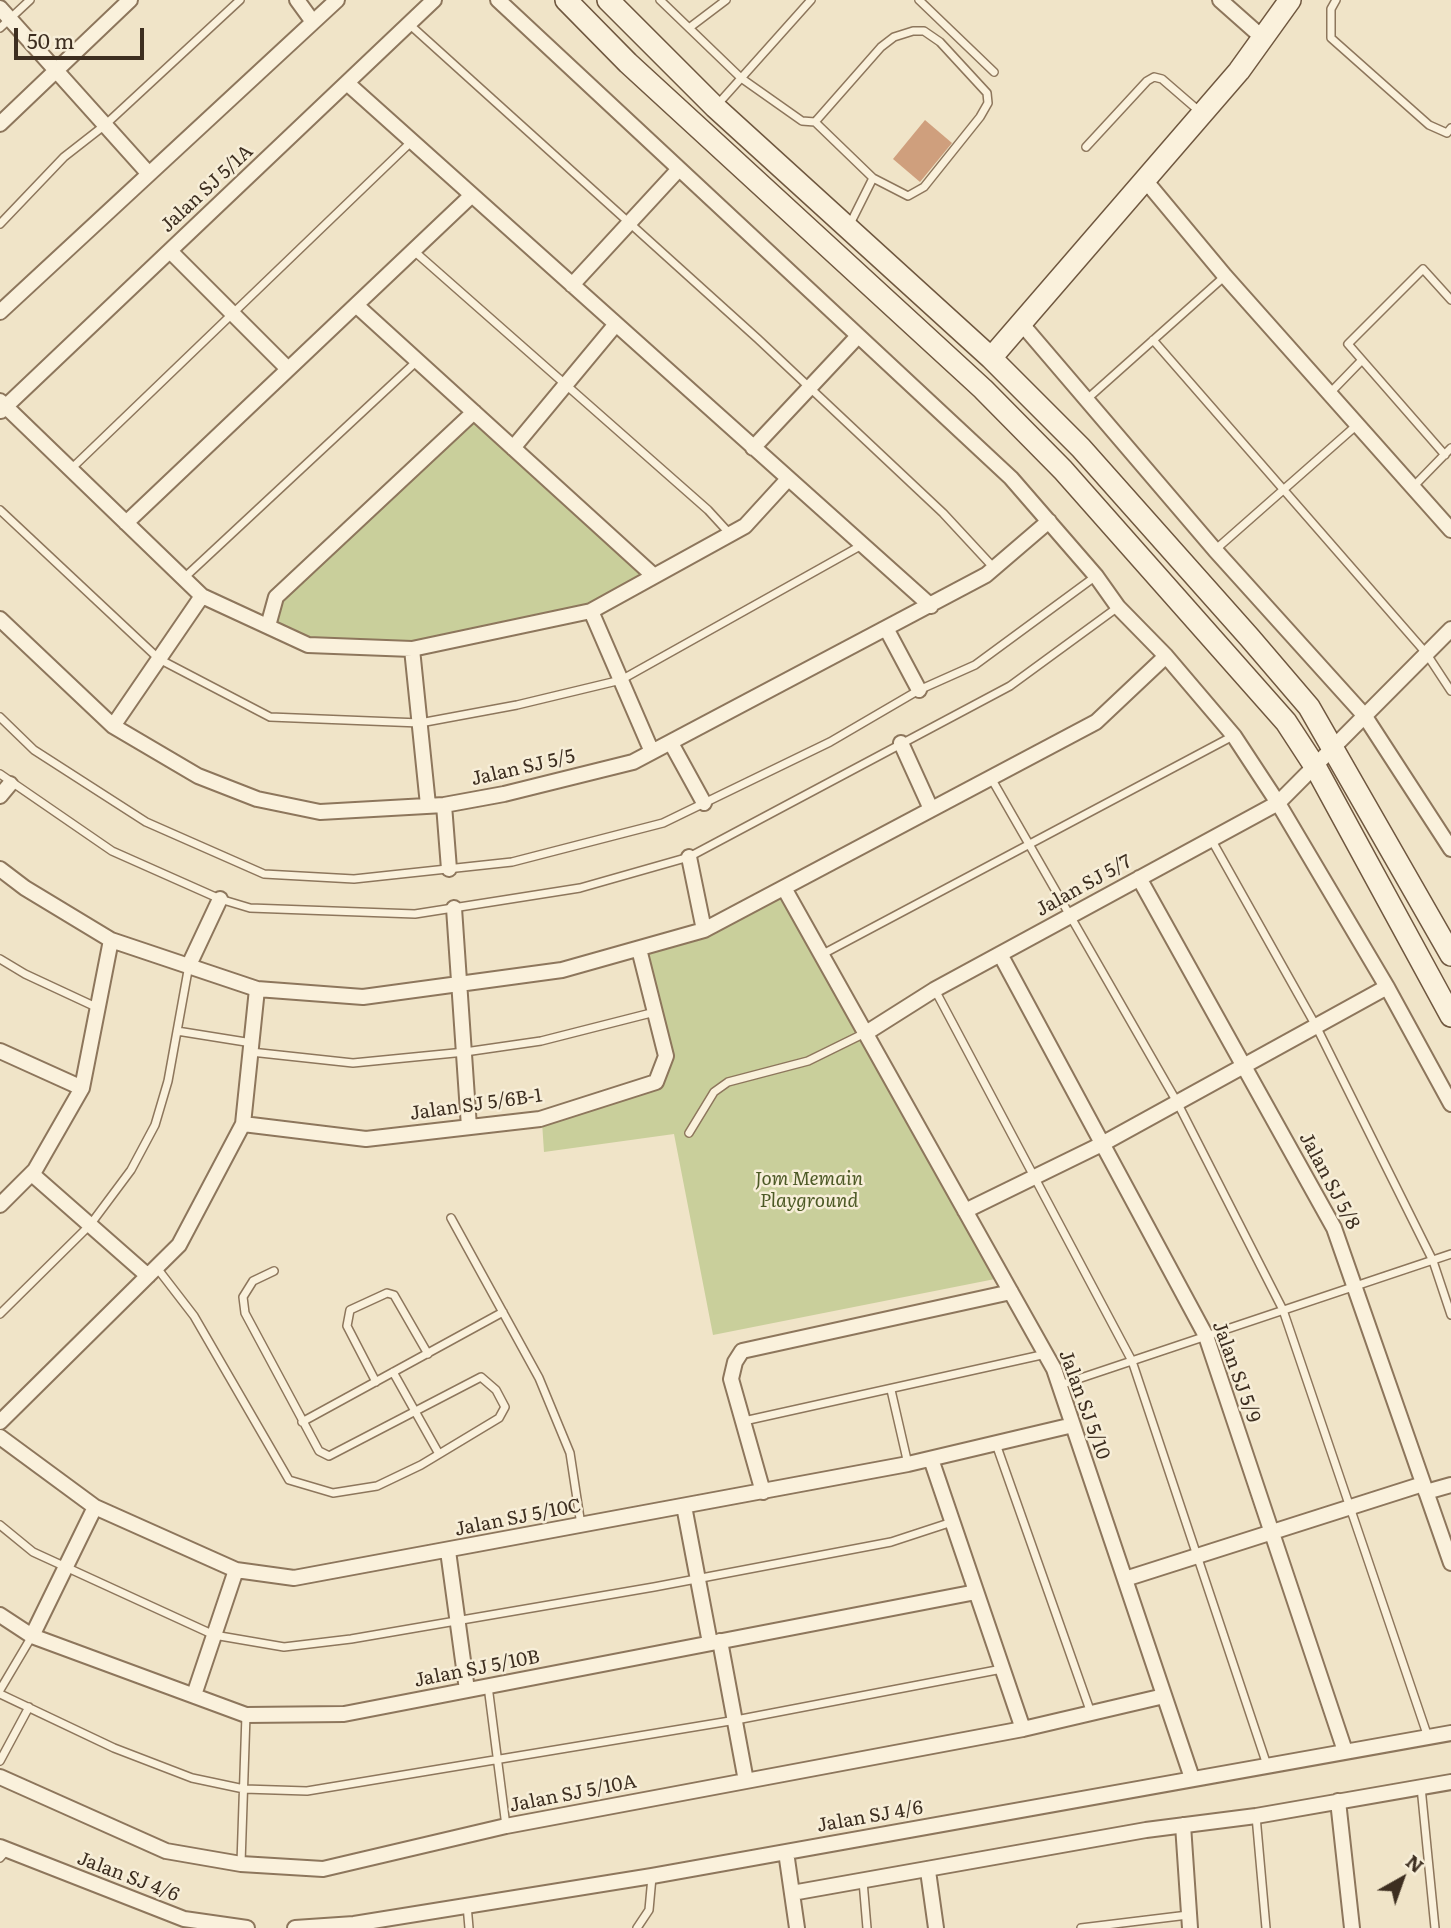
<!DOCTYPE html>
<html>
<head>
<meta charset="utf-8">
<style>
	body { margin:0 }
	#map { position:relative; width:1451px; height:1928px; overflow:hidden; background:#f0e4c8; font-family:Literata,serif }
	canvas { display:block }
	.north { position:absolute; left:1367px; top:1844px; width:70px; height:70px; -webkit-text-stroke:5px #f7eed8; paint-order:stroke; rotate:40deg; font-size:19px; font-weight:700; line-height:28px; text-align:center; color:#3d2e20 }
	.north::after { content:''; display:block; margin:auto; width:24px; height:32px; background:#3d2e20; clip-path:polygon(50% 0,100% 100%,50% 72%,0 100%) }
	.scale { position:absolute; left:14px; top:28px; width:130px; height:32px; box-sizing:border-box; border:4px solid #3d2e20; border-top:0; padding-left:9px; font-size:21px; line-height:24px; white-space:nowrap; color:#3d2e20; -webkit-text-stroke:5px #f7eed8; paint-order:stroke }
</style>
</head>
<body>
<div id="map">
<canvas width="1451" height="1928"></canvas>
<div class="north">N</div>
<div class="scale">50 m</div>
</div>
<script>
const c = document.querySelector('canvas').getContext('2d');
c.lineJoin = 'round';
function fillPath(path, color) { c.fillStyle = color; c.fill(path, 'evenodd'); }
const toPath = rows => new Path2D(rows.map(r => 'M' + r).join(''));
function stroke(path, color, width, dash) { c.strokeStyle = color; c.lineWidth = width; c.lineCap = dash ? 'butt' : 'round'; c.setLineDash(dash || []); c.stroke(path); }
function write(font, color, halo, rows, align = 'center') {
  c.font = font + ' Literata,serif'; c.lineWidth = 5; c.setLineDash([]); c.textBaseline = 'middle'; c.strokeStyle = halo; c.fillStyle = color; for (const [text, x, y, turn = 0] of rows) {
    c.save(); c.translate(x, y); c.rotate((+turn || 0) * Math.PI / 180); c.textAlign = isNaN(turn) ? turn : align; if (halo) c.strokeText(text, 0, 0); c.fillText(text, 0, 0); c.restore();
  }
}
const green = toPath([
	[474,415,649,575,590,609,410,647,309,643,271,624,278,598],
	[783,894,1000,1278,713,1335,674,1134,544,1152,542,1122,658,1085,669,1055,643,952]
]);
const building = toPath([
	[925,120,952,143,920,182,893,159]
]);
const lane = toPath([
	[660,0,741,78,802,121,815,122,881,47,894,37,913,31,924,31,940,42,987,93,988,103,980,117,924,187,908,196,873,178,850,224],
	[919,0,994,72],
	[1336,0,1331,9,1331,38,1429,125,1447,133,1451,128],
	[409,24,758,339,943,513,994,568],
	[0,28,30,0],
	[689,28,726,0],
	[718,104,811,0],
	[815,122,873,178],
	[1086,147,1147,81,1154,77,1162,79,1199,111],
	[0,224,64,157,105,125,240,0],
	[414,251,708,510,730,534],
	[1153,340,1426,653,1451,691],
	[1330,393,1362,360],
	[1086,400,1225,276],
	[1445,455,1348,344,1423,269,1451,300],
	[71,469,410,143],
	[1413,487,1451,448],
	[0,510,159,659,270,717,420,723,517,705,621,680,862,545],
	[1215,550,1358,424],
	[184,578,417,361],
	[0,717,34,750,146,822,264,874,354,879,512,862,663,823,830,742,919,690,975,665,1096,576],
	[0,774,112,851,220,899,250,908,415,914,580,888,689,857,1010,686,1118,607],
	[991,778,1177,1102,1283,1310,1428,1737],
	[1211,839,1316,1026,1433,1261,1451,1315],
	[821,955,1233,736],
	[0,959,25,974,98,1008],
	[935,990,1132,1361,1267,1765],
	[177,1031,252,1043],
	[251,1052,353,1063,465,1052,541,1041,655,1012],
	[689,1133,714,1092,728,1082,808,1061,865,1033],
	[451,1218,539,1378,570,1453,581,1525],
	[157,1268,194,1316,289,1480,333,1493,377,1486,421,1465,499,1418,505,1407,496,1390,481,1377,329,1456,319,1451,245,1313,243,1297,253,1281,274,1271],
	[0,1314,90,1225,131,1170,155,1125,168,1081,189,965],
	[393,1372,439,1454],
	[376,1382,347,1326,350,1310,387,1293,394,1295,428,1354],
	[1060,1385,1451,1254],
	[891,1390,908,1464],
	[744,1421,1046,1354],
	[302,1422,503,1312],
	[996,1444,1091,1713],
	[0,1525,33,1552,214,1635,284,1647,351,1639,654,1587,891,1542,952,1522],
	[488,1686,506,1826],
	[0,1690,32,1636],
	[0,1694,114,1748,192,1778,244,1789,307,1791,736,1720,1002,1669],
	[0,1761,29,1707],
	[1421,1787,1435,1928],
	[1256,1816,1266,1928],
	[0,1858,7,1850],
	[241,1863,246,1715],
	[863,1881,867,1928],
	[467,1905,469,1928],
	[637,1928,649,1910,652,1877],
	[1081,1928,1188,1915]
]);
const street = toPath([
	[297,0,313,22],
	[498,0,1011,478,1096,576,1118,607,1166,656,1234,736,1278,803,1387,987,1451,1104],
	[1220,0,1264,39],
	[0,8,149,174],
	[347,83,931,606],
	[0,124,130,0],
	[1145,180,1225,276,1451,530],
	[170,251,288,369],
	[572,285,679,169],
	[356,305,654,576],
	[0,312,337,0],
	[1021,323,1215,550,1364,715,1451,849],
	[0,401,202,596,308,645,412,649,591,611,745,526,788,479],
	[1,411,434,0],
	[513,448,616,324],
	[753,448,858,336],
	[126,523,472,195],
	[591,611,652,752],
	[0,619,113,726,198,776,257,799,320,812,444,805,504,794,633,762,986,575,1049,521],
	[268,626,276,597,474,412],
	[887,630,919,690],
	[412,649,428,805],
	[113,726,202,596],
	[671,743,704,803],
	[901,743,931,809],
	[0,796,10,784],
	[444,805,449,869],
	[689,857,704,930],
	[0,869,25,888,111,940,257,989,363,997,562,970,704,930,1096,722,1166,656],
	[1139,878,1334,1228,1451,1563],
	[784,888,1054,1369,1192,1778],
	[454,908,469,1127],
	[1000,954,1206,1336,1345,1751],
	[189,965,220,899],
	[866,1033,934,990,1278,803,1451,629],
	[0,1051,82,1088],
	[243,1124,366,1139,540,1119,656,1082,666,1056,639,949],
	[32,1174,148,1276],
	[0,1205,35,1170,82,1088,111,940],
	[965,1211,1102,1144,1387,987],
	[0,1422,179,1245,243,1124,257,989],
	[0,1437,95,1507,236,1570,294,1578,908,1464,1073,1425],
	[931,1459,1023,1729],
	[763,1492,731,1379,735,1362,742,1351,1011,1292],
	[1426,1492,1451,1485],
	[684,1506,710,1643],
	[448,1551,467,1690],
	[1125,1579,1423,1484],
	[0,1615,32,1636,246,1715,344,1714,976,1592],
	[32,1636,95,1507],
	[720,1641,746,1781],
	[194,1695,236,1570],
	[0,1777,166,1851,241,1864,323,1869,506,1826,1023,1729,1164,1696],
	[1338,1801,1352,1928],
	[1183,1825,1190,1928],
	[0,1847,184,1919,247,1928],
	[786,1852,797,1928],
	[928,1871,936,1928],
	[792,1893,1146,1830,1256,1816,1451,1782],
	[295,1928,354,1924,652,1876,1451,1733]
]);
const secondary = toPath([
	[566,0,628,63,983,389,1063,470,1286,722,1316,768,1451,1016],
	[608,0,715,107,991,358,1081,448,1250,638,1309,707,1451,955],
	[991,358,1239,71,1290,0]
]);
const streetNames = [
	["Jalan SJ 5/1A",207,189,-43],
	["Jalan SJ 5/5",523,768,-13],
	["Jalan SJ 5/7",1084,886,-29],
	["Jalan SJ 5/6B-1",476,1105,-8],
	["Jalan SJ 5/8",1329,1181,62],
	["Jalan SJ 5/9",1236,1372,70],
	["Jalan SJ 5/10",1084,1405,70],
	["Jalan SJ 5/10C",518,1518,-11],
	["Jalan SJ 5/10B",477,1669,-11],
	["Jalan SJ 5/10A",573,1794,-11],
	["Jalan SJ 4/6",870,1817,-10],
	["Jalan SJ 4/6",128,1877,21]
];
const parkNames = [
	["Jom Memain",809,1179],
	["Playground",809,1201]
];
fillPath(green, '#c9cf9b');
fillPath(building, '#cf9f7d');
stroke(lane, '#8d765c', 10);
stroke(street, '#8d765c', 18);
stroke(secondary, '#6f573f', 24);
stroke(lane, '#faf1dc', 7);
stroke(street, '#faf1dc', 14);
stroke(secondary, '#faf1dc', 21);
write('19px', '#3d2e20', '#f7eed8', streetNames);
write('italic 19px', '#4d5a26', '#f7eed8', parkNames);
</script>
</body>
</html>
